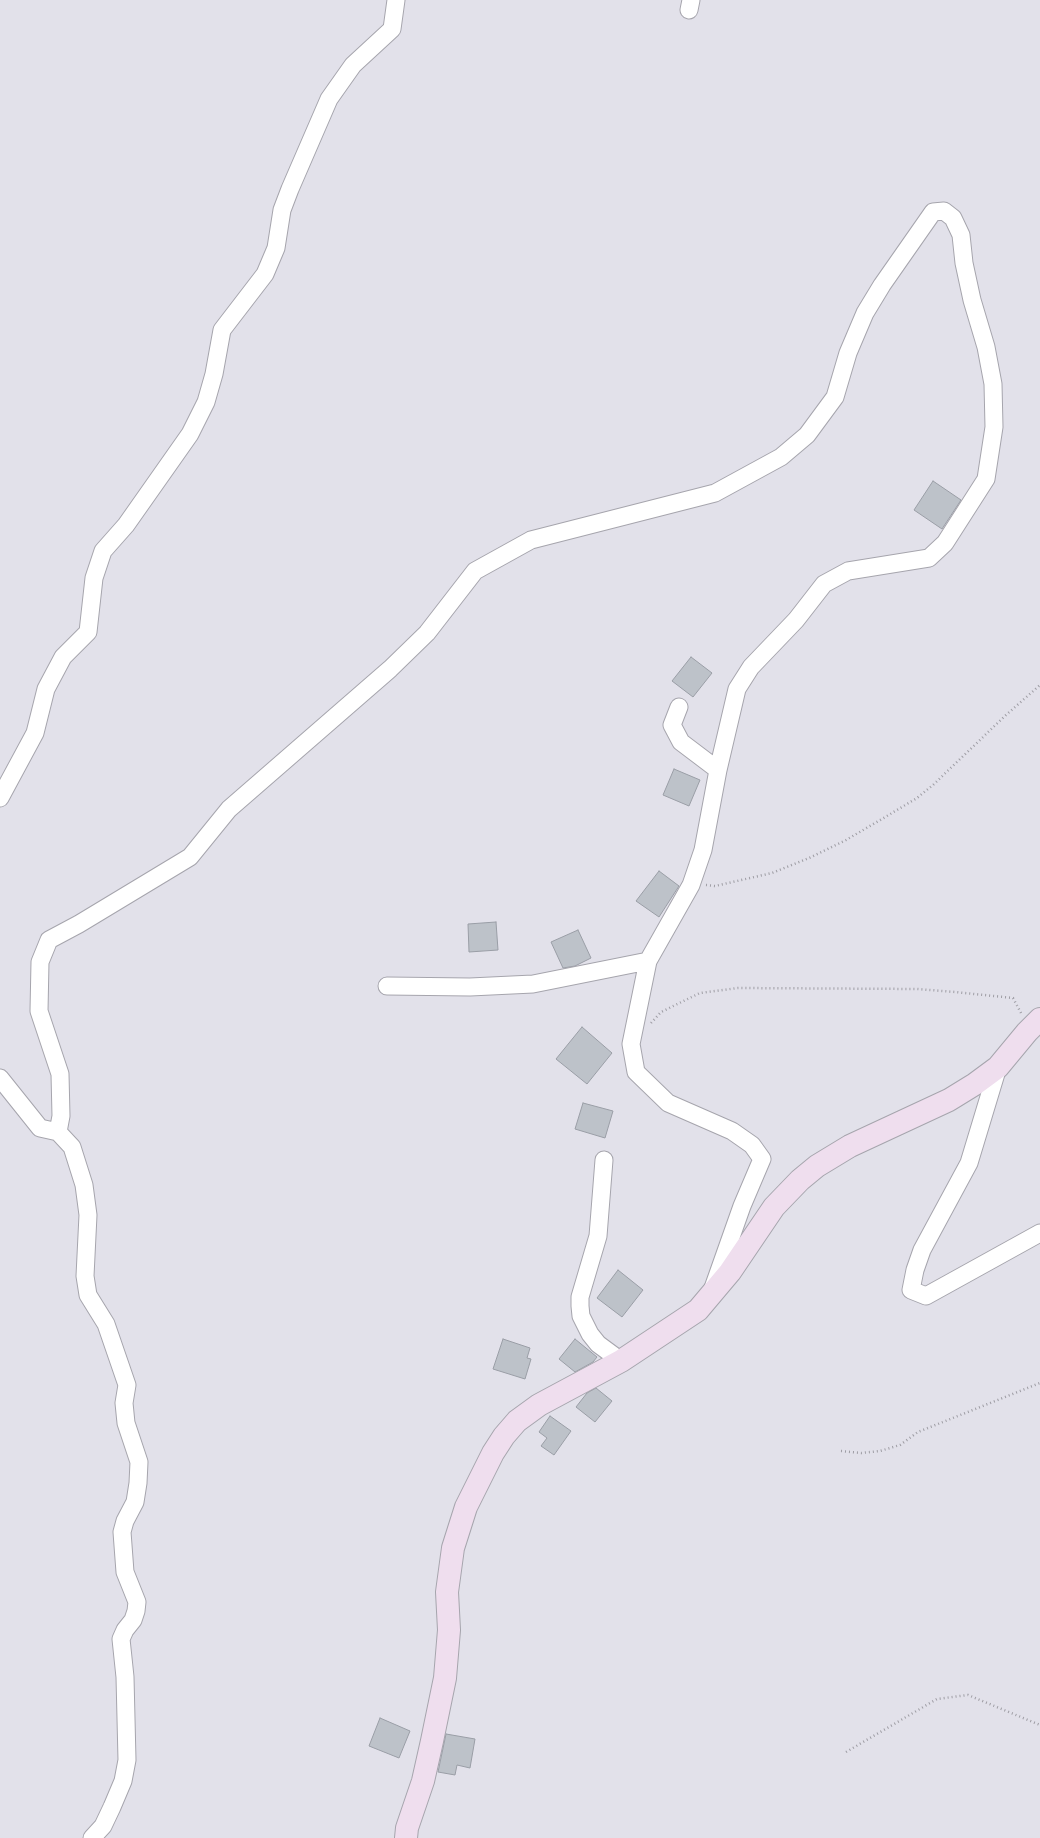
<!DOCTYPE html>
<html>
<head>
<meta charset="utf-8">
<style>
	body { margin:0 }
	canvas { display:block; background:#e2e1ea }
</style>
</head>
<body>
<canvas width="1040" height="1838"></canvas>
<script>
const c = document.querySelector('canvas').getContext('2d');
c.lineJoin = 'round';
function fillPath(path, color) { c.fillStyle = color; c.fill(path, 'evenodd'); }
const toPath = rows => new Path2D(rows.map(r => 'M' + r).join(''));
function stroke(path, color, width, dash) { c.strokeStyle = color; c.lineWidth = width; c.lineCap = dash ? 'butt' : 'round'; c.setLineDash(dash || []); c.stroke(path); }
const building = toPath([
	[933,481,961,500,942,529,914,510,933,481],
	[691,657,712,673,693,697,672,681,691,657],
	[674,769,700,780,689,806,663,795,674,769],
	[659,871,679,886,659,917,636,901,659,871],
	[496,922,498,950,469,952,468,924,496,922],
	[578,930,591,958,575,966,563,968,551,942,578,930],
	[582,1027,612,1053,587,1084,556,1059,582,1027],
	[583,1103,613,1111,605,1138,575,1129,583,1103],
	[618,1270,643,1290,622,1317,597,1298,618,1270],
	[503,1339,530,1348,527,1358,531,1359,525,1379,493,1369,503,1339],
	[575,1339,597,1357,593,1362,575,1372,559,1359,575,1339],
	[596,1388,612,1401,595,1422,576,1407,587,1393,596,1388],
	[550,1416,571,1431,554,1455,541,1446,547,1438,539,1432,550,1416],
	[380,1718,410,1731,399,1758,369,1746,380,1718],
	[446,1734,475,1739,470,1768,457,1765,455,1775,438,1772,446,1734]
]);
const path = toPath([
	[706,885,715,886,772,873,809,858,846,840,882,819,917,798,933,785,1006,715,1040,685],
	[651,1023,661,1012,700,993,738,988,917,989,955,992,1013,998,1021,1013],
	[841,1451,861,1453,880,1451,900,1445,918,1432,1040,1383],
	[846,1752,937,1699,968,1695,1040,1725]
]);
const street = toPath([
	[689,10,691,0],
	[679,707,672,725,681,742,718,770],
	[0,798,35,733,46,689,63,657,88,632,94,578,103,551,126,525,190,434,206,402,214,374,222,330,265,274,276,248,282,210,290,189,329,99,353,65,392,29,396,0],
	[387,986,470,987,533,984,648,961],
	[998,1067,969,1163,922,1250,915,1270,911,1290,926,1296,1040,1233],
	[0,1078,40,1128,58,1132,61,1116,60,1074,39,1011,40,962,49,940,79,924,190,857,229,809,390,669,427,633,475,571,531,540,715,493,781,457,807,435,835,397,848,353,865,313,882,285,933,212,944,211,953,218,961,235,964,263,972,300,986,347,993,384,994,427,986,479,945,543,929,558,848,571,824,584,796,620,751,667,737,689,718,770,703,850,691,885,648,961,631,1044,636,1072,668,1103,732,1131,752,1145,762,1159,742,1206,713,1288],
	[58,1132,72,1147,84,1185,88,1215,85,1276,88,1295,106,1324,127,1385,124,1403,126,1423,139,1462,138,1483,135,1502,125,1521,122,1532,125,1572,137,1602,136,1611,133,1620,125,1630,121,1639,125,1677,127,1760,123,1781,112,1807,103,1826,92,1838],
	[604,1160,598,1236,580,1297,580,1306,581,1316,590,1334,598,1344,621,1361]
]);
const secondary = toPath([
	[406,1838,407,1828,423,1781,432,1741,445,1678,449,1630,447,1592,453,1548,466,1507,493,1453,504,1436,517,1421,539,1405,621,1361,698,1310,730,1272,774,1207,800,1180,817,1166,850,1146,949,1100,975,1084,998,1067,1027,1032,1040,1019]
]);
fillPath(building, '#bdc2c9');
stroke(building, '#9a9ea6', 1);
stroke(street, '#a6a5ad', 19);
stroke(secondary, '#a6a5ad', 24);
stroke(path, '#9e9da4', 2.5, [1, 3]);
stroke(street, '#fff', 17);
stroke(secondary, '#efdeee', 22);
</script>
</body>
</html>
